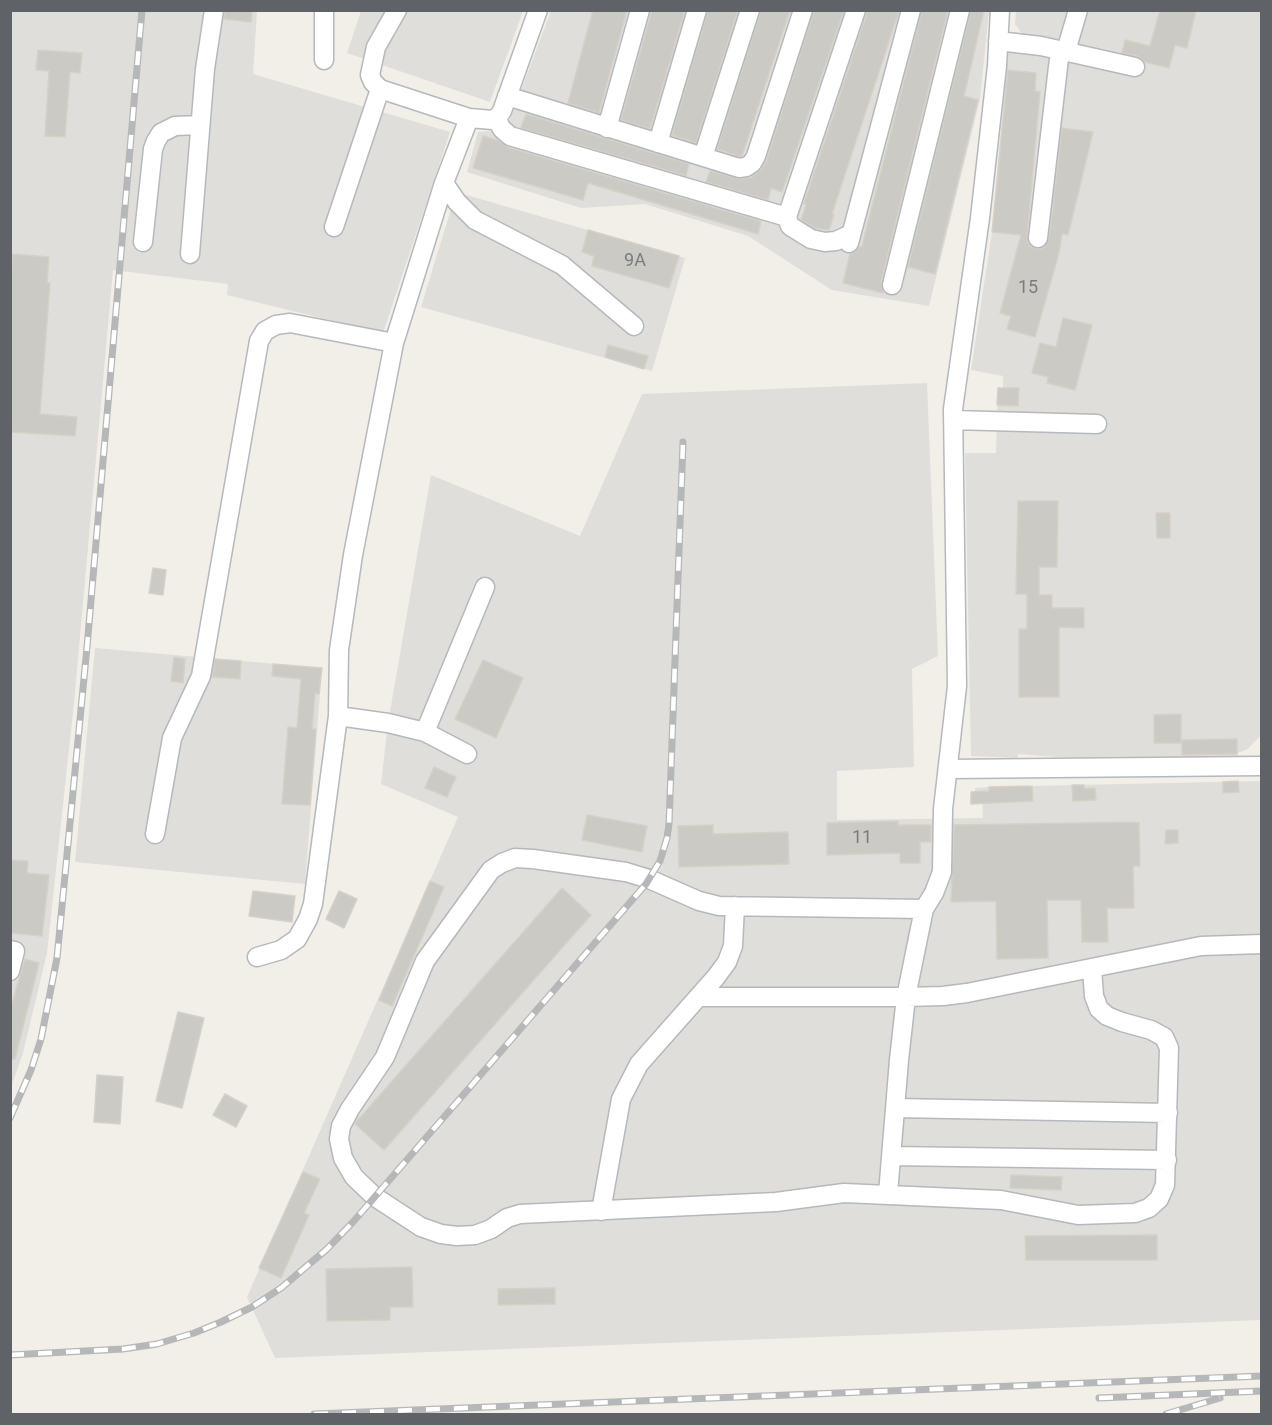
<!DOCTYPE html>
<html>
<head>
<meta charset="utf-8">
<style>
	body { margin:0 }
	#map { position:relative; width:1272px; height:1425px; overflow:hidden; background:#f1efe8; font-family:Roboto,sans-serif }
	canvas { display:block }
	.frame { position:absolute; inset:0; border:12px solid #5f6368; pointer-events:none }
</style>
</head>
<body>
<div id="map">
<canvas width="1272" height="1425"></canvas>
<div class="frame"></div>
</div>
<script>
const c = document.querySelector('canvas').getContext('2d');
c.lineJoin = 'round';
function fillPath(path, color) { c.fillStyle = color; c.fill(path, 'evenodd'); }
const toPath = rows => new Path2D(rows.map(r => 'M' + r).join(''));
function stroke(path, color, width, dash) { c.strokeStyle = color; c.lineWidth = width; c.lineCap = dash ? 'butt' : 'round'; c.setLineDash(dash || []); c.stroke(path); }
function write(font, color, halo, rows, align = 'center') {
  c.font = font + ' Roboto,sans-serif'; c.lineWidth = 4.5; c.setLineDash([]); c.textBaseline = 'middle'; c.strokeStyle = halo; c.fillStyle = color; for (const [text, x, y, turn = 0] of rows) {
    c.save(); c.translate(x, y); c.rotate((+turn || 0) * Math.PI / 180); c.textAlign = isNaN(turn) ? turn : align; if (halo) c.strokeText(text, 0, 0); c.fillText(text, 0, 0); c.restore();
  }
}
const industrial = toPath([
	[11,11,257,11,253,74,450,132,383,333,227,295,228,284,113,270,74,703,47,953,23,1053,11,1087],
	[361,11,523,11,490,102,347,53],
	[551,11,989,11,980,99,929,306,832,290,748,236,645,204,581,208,467,172,478,132,506,130],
	[1016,11,1261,11,1262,734,1248,749,1237,753,1238,757,1069,758,1018,754,1017,758,971,756,965,453,996,453,998,388,1003,388,1003,376,971,370,992,232,1008,49,1024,37,1015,24],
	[463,194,685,258,652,371,421,307,451,209],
	[927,383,938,656,912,669,914,767,837,771,837,820,983,818,982,792,975,792,975,788,989,787,990,803,1032,801,1032,786,1261,781,1261,1320,275,1358,247,1297,458,817,381,784,388,723,431,475,580,536,642,394],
	[95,648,322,668,305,884,75,862]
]);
const building = toPath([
	[225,10,252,10,251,22,224,19,225,10],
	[593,10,627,10,599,113,568,103,593,10],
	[652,10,685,10,650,129,621,120,652,10],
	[708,10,738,10,696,143,672,135,708,10],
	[761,10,790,10,742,156,740,157,717,149,761,10],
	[814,10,844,10,782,192,771,188,768,200,706,182,710,171,741,179,752,177,762,169,767,159,814,10],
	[868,10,899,11,832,214,834,215,829,230,815,228,801,220,806,205,804,204,868,10],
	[922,10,948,10,881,282,883,293,843,283,850,254,862,246,922,10],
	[971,10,984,10,964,96,978,100,935,274,908,267,971,10],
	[1160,10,1196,10,1187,48,1175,45,1169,68,1145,62,1138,56,1122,53,1125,40,1150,46,1160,10],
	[38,50,82,53,80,73,70,72,65,137,45,136,49,71,36,70,38,50],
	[1008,70,1036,73,1035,91,1040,92,1027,237,1028,243,1032,247,1037,249,1043,248,1049,239,1062,128,1093,132,1068,235,1062,234,1059,253,1035,337,1007,329,1011,316,1000,313,1021,235,992,232,1008,70],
	[526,114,689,164,686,176,521,128,526,114],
	[483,136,497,140,507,147,761,221,758,234,588,183,583,200,473,168,483,136],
	[588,230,679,256,669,288,592,266,594,256,582,252,588,230],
	[13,254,49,257,47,283,50,283,40,414,77,417,75,436,10,432,10,282,13,254],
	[1063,318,1092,325,1075,390,1047,383,1048,377,1032,373,1040,343,1056,347,1063,318],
	[608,345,648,356,644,369,605,357,608,345],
	[998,388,1019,388,1018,406,997,405,998,388],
	[1018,501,1058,501,1057,567,1039,567,1039,595,1052,595,1052,608,1084,608,1084,628,1059,627,1059,697,1019,697,1019,629,1027,629,1027,594,1016,594,1018,501],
	[1156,513,1170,513,1170,538,1157,538,1156,513],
	[153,568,166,570,163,595,149,593,153,568],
	[174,657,185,659,183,683,171,681,174,657],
	[215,659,241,661,240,679,212,677,215,659],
	[483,660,523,678,496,738,455,719,483,660],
	[273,664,322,668,319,694,315,693,312,729,316,729,310,805,282,804,288,727,297,728,301,679,272,676,273,664],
	[1181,714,1181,743,1154,743,1154,715,1181,714],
	[1237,739,1237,754,1182,755,1182,740,1237,739],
	[434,767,456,777,447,797,425,788,434,767],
	[1238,781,1239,792,1223,793,1223,782,1238,781],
	[1072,785,1084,785,1084,789,1095,788,1096,800,1073,801,1072,785],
	[1032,786,1033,801,971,804,971,792,989,791,989,787,1032,786],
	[587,815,647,826,642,852,582,840,587,815],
	[898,821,898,825,931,825,931,842,920,842,920,863,900,863,900,853,827,855,827,823,898,821],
	[1139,822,1140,866,1133,866,1134,908,1107,908,1108,942,1082,942,1081,900,1047,900,1048,958,997,959,996,901,951,902,954,825,1139,822],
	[713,825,713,834,788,832,789,864,679,867,678,826,713,825],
	[1166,830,1178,830,1178,843,1165,844,1166,830],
	[10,860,28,861,27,873,49,875,42,936,10,933,10,860],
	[430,881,444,887,392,1006,379,1000,430,881],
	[562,888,591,915,384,1150,355,1124,357,1121,562,888],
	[253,891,295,896,292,922,249,916,253,891],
	[339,891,357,899,344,928,326,919,339,891],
	[25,959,39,963,15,1059,10,1059,10,1010,25,959],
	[178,1012,204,1018,182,1108,156,1101,178,1012],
	[97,1075,123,1077,120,1124,94,1122,97,1075],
	[225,1094,247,1106,236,1127,213,1115,225,1094],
	[303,1172,320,1179,304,1213,309,1215,281,1278,259,1268,303,1172],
	[1011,1175,1062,1177,1061,1190,1010,1188,1011,1175],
	[1157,1235,1157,1260,1026,1260,1025,1236,1157,1235],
	[412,1267,413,1307,390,1307,390,1320,327,1321,326,1269,412,1267],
	[555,1288,555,1304,498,1305,498,1289,555,1288]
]);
const minor = toPath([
	[397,10,376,47,370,75,373,82,380,89,469,118],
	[538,10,502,111,498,117,493,120,469,118,444,183,457,202,475,220,562,265,634,326],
	[998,41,1041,46,1135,67],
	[1066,51,1078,10],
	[324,60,324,10],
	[507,96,739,168,746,167,752,163,756,156,803,10],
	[496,118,502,129,510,136,787,217],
	[607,128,640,10],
	[658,143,697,10],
	[703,157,750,10],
	[334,227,380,89],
	[851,234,836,241,825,242,811,239,790,226,787,217,856,10],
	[1038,238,1060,50],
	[143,242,153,149,156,141,161,133,175,126,200,125],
	[849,243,911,10],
	[190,254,205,69,214,10],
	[892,285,960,10],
	[953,420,1097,424],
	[338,716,388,723,425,732,467,754],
	[425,732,485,587],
	[948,769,1262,766],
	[155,834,172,738,201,676,259,341,265,331,276,325,290,323,394,343],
	[924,909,719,906,699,901,649,879,626,872,533,859,515,858,502,863,491,870,425,961,385,1057,350,1109,341,1126,339,1139,343,1158,354,1177,375,1197,421,1227,441,1234,457,1236,475,1235,491,1229,507,1218,520,1214,776,1202,844,1193,1001,1200,1078,1215,1135,1213,1149,1208,1159,1199,1165,1185,1169,1048,1164,1037,1151,1030,1122,1022,1107,1016,1099,1009,1094,996,1092,968],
	[10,950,15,951,10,971],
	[257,957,281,950,297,939,308,919,313,904,338,716,339,650,353,555,394,343,444,183],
	[698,997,906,997,943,996,967,993,1201,946,1262,944],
	[895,1108,1168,1113],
	[891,1156,1167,1160],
	[888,1194,899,1060,906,997,924,909,934,893,942,872,943,809,957,686,953,409,980,218,997,66,1000,10],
	[601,1211,621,1099,639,1064,716,977,727,962,733,946,735,906]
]);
const rail = toPath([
	[10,1118,31,1070,41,1039,57,958,87,647,142,10],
	[10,1355,123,1349,157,1344,194,1333,221,1322,252,1307,281,1288,327,1249,353,1222,646,884,660,861,667,838,669,824,683,442],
	[1099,1398,1262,1391],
	[314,1414,1262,1376],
	[1166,1414,1220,1398]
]);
const numberNames = [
	["9А",635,261],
	["15",1028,288],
	["11",862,838]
];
fillPath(industrial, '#e0deda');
fillPath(building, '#cccac5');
stroke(building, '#d6d1c6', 1.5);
stroke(minor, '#b5b8bc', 21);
stroke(minor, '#fff', 18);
stroke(rail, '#b6b7b8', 7);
stroke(rail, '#fff', 4.5, [14]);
write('18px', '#7a7d7f', null, numberNames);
</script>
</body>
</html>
